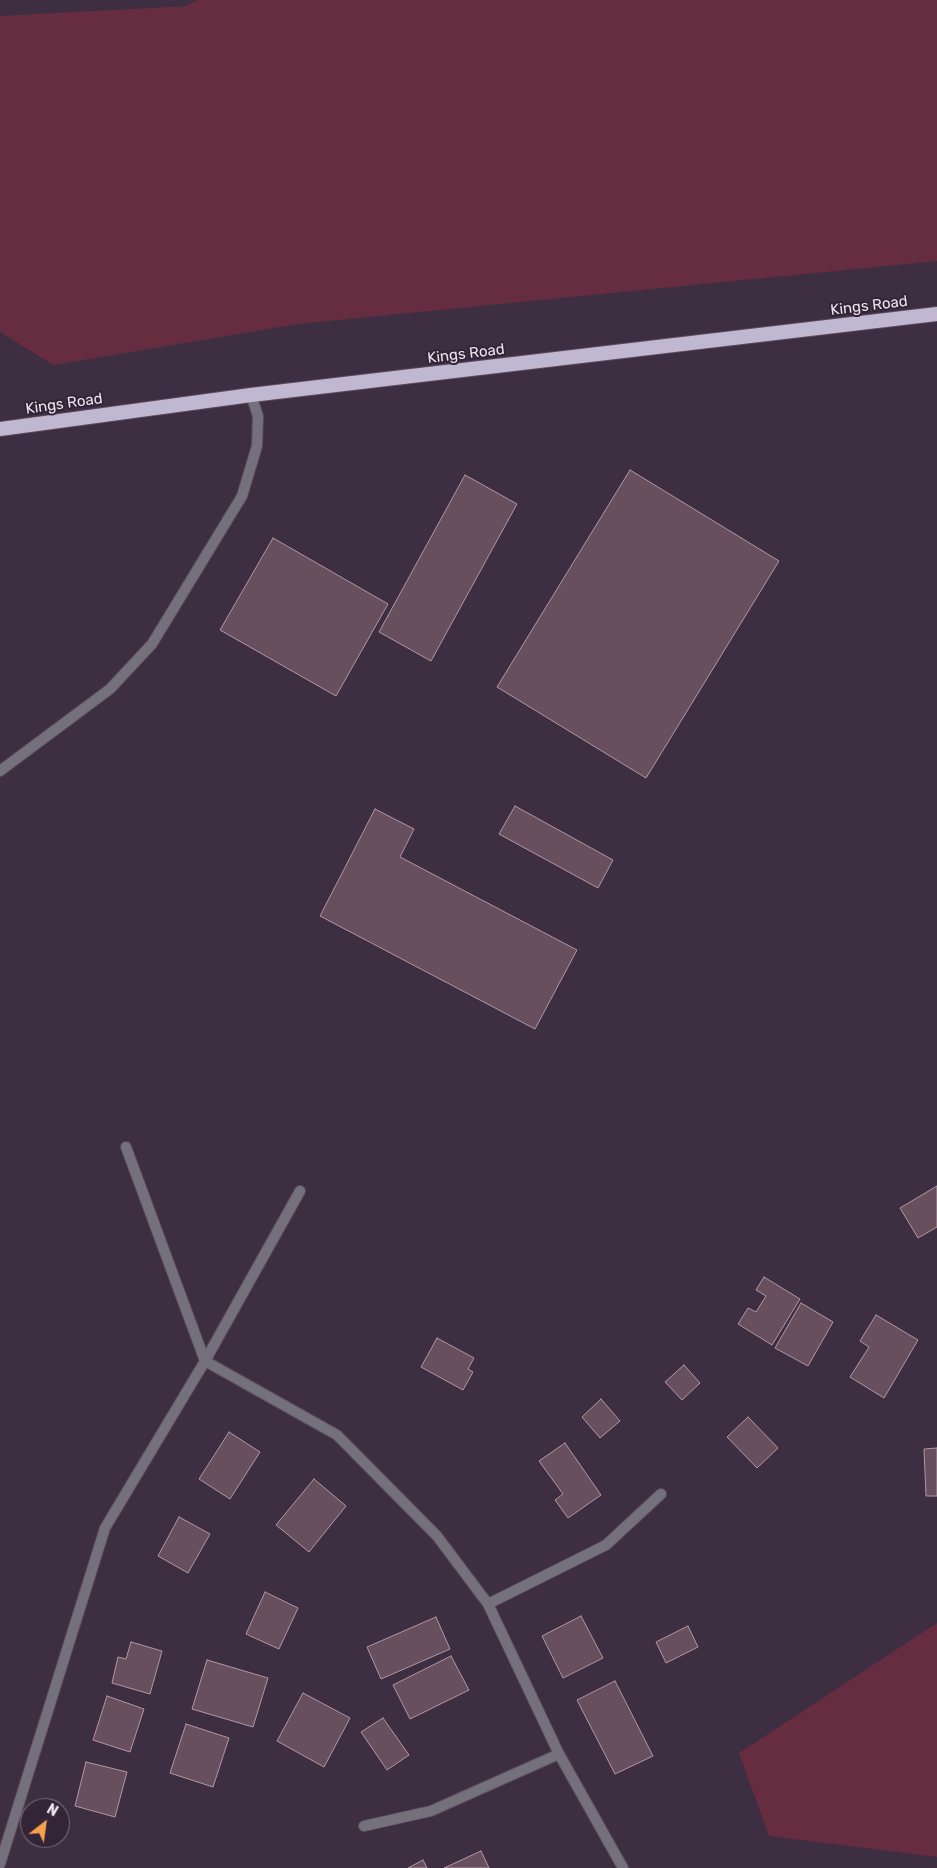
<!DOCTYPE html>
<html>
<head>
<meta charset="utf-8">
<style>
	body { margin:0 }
	#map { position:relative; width:937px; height:1868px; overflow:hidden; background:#3e2e41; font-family:Rubik,sans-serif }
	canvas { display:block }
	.north { position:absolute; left:20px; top:1798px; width:50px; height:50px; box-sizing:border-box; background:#342437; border:1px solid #7e7080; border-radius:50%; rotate:30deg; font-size:14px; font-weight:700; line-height:20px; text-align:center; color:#ece2ee }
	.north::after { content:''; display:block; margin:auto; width:18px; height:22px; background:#f8a14b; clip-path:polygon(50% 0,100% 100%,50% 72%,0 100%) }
</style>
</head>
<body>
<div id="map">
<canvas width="937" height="1868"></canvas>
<div class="north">N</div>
</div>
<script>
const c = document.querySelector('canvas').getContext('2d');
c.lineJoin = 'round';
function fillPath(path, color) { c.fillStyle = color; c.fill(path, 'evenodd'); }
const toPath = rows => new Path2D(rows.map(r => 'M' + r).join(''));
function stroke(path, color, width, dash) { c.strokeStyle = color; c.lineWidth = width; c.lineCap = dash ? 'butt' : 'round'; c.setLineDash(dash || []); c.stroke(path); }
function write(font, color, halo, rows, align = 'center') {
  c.font = font + ' Rubik,sans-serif'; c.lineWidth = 4; c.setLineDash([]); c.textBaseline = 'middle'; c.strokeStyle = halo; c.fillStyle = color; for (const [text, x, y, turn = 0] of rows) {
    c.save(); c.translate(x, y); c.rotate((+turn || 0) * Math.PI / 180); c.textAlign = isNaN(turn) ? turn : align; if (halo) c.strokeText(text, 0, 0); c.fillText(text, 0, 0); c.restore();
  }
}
const green = toPath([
	[198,0,937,0,937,261,298,324,53,365,0,332,0,16,186,6],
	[937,1623,937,1857,769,1836,739,1753]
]);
const building = toPath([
	[630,470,779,561,646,778,497,687,630,470],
	[465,475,517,504,431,661,379,632,465,475],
	[273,538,388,604,336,696,220,630,273,538],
	[515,806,613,860,598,888,499,834,515,806],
	[375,809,414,829,400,857,577,950,535,1029,320,916,375,809],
	[937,1186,937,1227,918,1238,900,1208,937,1186],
	[764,1277,800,1299,772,1345,738,1324,748,1308,756,1312,766,1296,756,1290,764,1277],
	[801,1303,833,1322,808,1366,775,1348,801,1303],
	[876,1315,918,1340,884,1398,850,1377,869,1347,860,1341,876,1315],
	[437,1338,474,1358,468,1369,473,1372,463,1390,421,1367,437,1338],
	[684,1365,700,1383,682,1400,665,1382,684,1365],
	[601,1399,620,1421,600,1438,582,1417,601,1399],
	[748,1417,778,1448,757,1468,727,1437,748,1417],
	[229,1432,260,1452,230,1499,199,1479,229,1432],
	[565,1443,601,1495,568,1518,555,1500,563,1494,539,1461,565,1443],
	[937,1448,937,1496,926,1496,924,1449,937,1448],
	[314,1479,346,1506,309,1552,276,1525,314,1479],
	[179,1517,210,1534,188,1573,158,1556,179,1517],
	[265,1592,298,1608,279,1649,246,1634,265,1592],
	[581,1616,603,1658,563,1678,542,1636,581,1616],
	[436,1617,450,1649,381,1679,367,1647,436,1617],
	[688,1626,698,1647,666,1663,656,1642,688,1626],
	[131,1642,162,1651,150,1694,112,1683,118,1657,126,1659,131,1642],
	[451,1656,469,1690,410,1719,393,1685,451,1656],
	[207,1660,268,1678,253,1727,192,1709,207,1660],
	[615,1681,653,1756,615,1774,577,1700,615,1681],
	[303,1693,350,1718,324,1767,277,1741,303,1693],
	[107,1696,144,1709,130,1752,93,1740,107,1696],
	[383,1718,409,1755,387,1770,361,1732,383,1718],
	[186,1724,229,1738,213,1787,170,1773,186,1724],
	[86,1762,127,1772,115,1817,75,1806,86,1762],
	[481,1851,489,1868,444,1868,481,1851],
	[423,1860,427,1868,408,1868,423,1860]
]);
const service = toPath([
	[0,771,110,689,152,644,242,496,257,446,258,416,251,395]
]);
const minor = toPath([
	[126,1147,205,1361,337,1435,437,1536,488,1604,559,1754,623,1868],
	[488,1604,606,1545,661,1494],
	[364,1826,431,1811,559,1754],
	[0,1864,105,1528,205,1361,300,1191]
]);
const trunk = toPath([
	[0,429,251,395,937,314]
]);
const streetNames = [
	["Kings Road",869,306,-7],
	["Kings Road",466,354,-7],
	["Kings Road",64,404,-8]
];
fillPath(green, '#662c3f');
fillPath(building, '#684f5e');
stroke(building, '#b297a7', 1);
stroke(service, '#5a4b5d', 12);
stroke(minor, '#5a4b5d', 12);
stroke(trunk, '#5a4b5d', 16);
stroke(service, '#75717c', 10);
stroke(minor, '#75717c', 10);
stroke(trunk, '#c0b8d1', 14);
write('15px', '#ece2ee', '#342437', streetNames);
</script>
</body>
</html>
